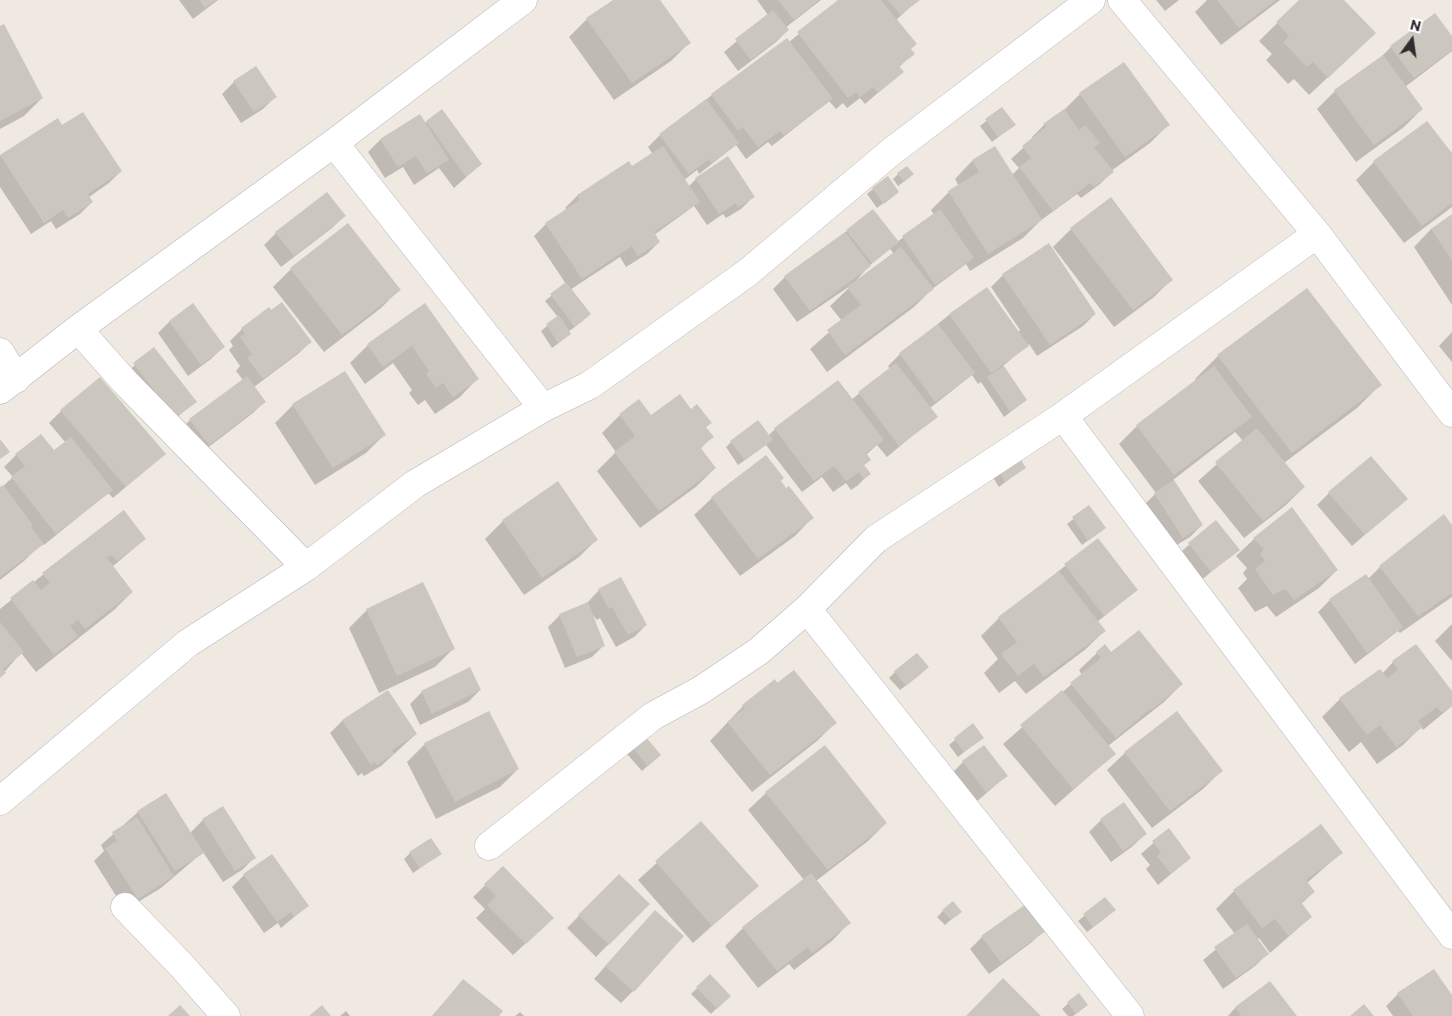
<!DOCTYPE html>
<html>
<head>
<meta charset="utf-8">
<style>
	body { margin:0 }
	#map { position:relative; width:1452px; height:1016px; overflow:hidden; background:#efe9e1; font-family:Commissioner,sans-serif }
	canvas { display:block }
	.north { position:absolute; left:1387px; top:15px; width:50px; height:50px; -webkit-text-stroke:4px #fff; paint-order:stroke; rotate:14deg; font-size:14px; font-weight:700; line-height:20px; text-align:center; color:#2e2e2e }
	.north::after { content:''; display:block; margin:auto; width:18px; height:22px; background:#2e2e2e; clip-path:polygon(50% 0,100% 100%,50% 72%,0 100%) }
</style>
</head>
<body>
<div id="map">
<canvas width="1452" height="1016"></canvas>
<div class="north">N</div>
</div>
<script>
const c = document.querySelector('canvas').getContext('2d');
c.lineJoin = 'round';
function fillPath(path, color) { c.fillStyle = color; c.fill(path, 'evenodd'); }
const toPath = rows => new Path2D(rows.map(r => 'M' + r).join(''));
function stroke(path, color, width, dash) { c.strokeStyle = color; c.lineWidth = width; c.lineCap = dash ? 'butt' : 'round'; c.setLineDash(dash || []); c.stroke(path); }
const shadow = toPath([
	[179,0,218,0,193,19],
	[615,0,659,0,689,43,671,61,614,100,569,37,587,19],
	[757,0,821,0,785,28,788,30,776,42,738,71,724,52,768,15],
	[841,0,918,0,896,20,913,54,898,68,902,72,865,104,860,98,847,108,843,103,836,109,829,101,772,146,768,142,746,159,736,145,699,174,697,170,684,180,689,186,696,179,753,197,741,209,726,218,723,214,707,225,694,206,654,235,659,242,647,254,626,267,620,257,570,290,584,320,568,332,570,334,564,339,552,348,541,331,558,317,545,301,566,284,534,236,546,224,567,210,565,208,577,196,632,167,652,153,648,147,660,135,712,95,789,42],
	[1156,0,1179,0,1165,11],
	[1207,0,1280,0,1221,45,1195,12],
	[1301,0,1343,0,1356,51,1309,95,1294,79,1288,84,1266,60,1272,54,1259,41],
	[0,27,42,98,24,116,0,129],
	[1452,38,1452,51,1405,87,1422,109,1404,127,1356,162,1317,109,1335,91,1379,59,1391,47],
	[234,82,275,97,263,109,241,123,222,94],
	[1080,94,1168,125,1150,143,1111,171,1112,172,1100,184,1081,198,1077,194,1040,221,1023,238,970,271,966,264,932,289,914,307,827,372,810,349,842,321,830,306,853,284,797,322,773,289,785,277,847,231,897,242,934,215,931,210,949,192,959,186,955,179,972,161,1012,175,1019,168,1011,159,1033,139,1032,137,1044,125,1064,110],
	[890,249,894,254,854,283,869,266],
	[1002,109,1014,125,992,142,980,126],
	[442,111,481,164,454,188,439,168,414,185,403,167,385,178,368,152,380,140,420,115,425,123],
	[57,119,62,127,121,171,109,183,89,197,92,202,80,214,56,229,51,221,31,234,0,187,0,156],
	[1452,156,1452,207,1404,243,1356,180,1374,162],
	[898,174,906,180,898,186,893,179],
	[873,189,898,192,877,208,867,194],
	[1452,215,1452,305,1414,247,1431,229],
	[344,216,332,228,281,267,264,245,276,233],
	[348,225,399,290,381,308,324,352,273,287,291,269],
	[1071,229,1172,279,1154,297,1114,327,1053,247],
	[1003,275,1095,314,1083,326,1037,356,1029,344,1003,366,1026,400,1004,417,981,382,978,384,972,375,930,408,936,416,887,457,877,445,866,455,869,460,863,466,869,474,857,486,851,490,846,483,833,492,822,477,802,492,766,445,738,465,726,447,731,442,768,436,775,429,851,400,890,369,888,366,900,354,949,315,1018,332,1020,330,991,287],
	[424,305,477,379,460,397,435,414,425,400,418,405,409,393,412,390,393,363,365,384,350,363,368,345],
	[170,321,223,347,211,359,188,376,158,333],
	[242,329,310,342,298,354,254,387,265,401,253,413,197,456,178,432,190,420,243,380,236,371,240,366,229,350,233,346,230,341],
	[1452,332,1452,362,1439,346],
	[154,349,195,402,163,429,122,376],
	[1218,356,1380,385,1357,408,1284,463,1304,487,1286,505,1244,538,1198,481,1243,441,1235,432,1173,480,1202,525,1190,537,1170,549,1143,506,1156,493,1119,444,1137,426,1197,381,1195,379],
	[639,401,651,416,690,410,710,423,705,428,712,437,700,449,715,468,697,486,640,528,597,471,616,452,602,433,620,415],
	[293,405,384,435,366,453,315,485,275,423],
	[61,411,164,454,113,498,108,493,44,545,42,543,24,561,0,580,0,489,13,477,4,467,16,455,54,452,66,443,49,423],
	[1025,467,999,487,992,476],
	[779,481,812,518,795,536,740,576,694,515,712,498],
	[1329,493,1406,499,1352,546,1317,505],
	[1089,507,1104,528,1082,545,1067,524],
	[123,511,145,539,112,567,132,592,114,610,36,672,21,653,0,677,0,609],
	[503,521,597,539,579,557,524,595,485,539],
	[1216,522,1238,549,1198,583,1176,556],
	[1452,527,1452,597,1400,633,1398,631,1355,664,1318,612,1330,600,1368,579,1380,567],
	[1254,539,1337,570,1319,588,1276,617,1267,606,1255,612,1238,588,1247,579,1243,573,1247,568,1236,556],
	[1098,540,1137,590,1097,622,1104,631,1086,649,1026,694,1015,681,999,693,984,673,998,659,981,636,999,618],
	[599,590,646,625,634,637,616,647,600,618,597,620,591,613,604,645,592,657,565,668,548,627,560,615,587,603],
	[367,610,453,649,435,667,379,693,349,628],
	[1452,624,1452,661,1435,641],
	[1097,653,1111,654,1182,684,1164,702,1108,746,1114,754,1055,806,1003,744,1082,675,1079,670],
	[1393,662,1452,694,1452,706,1423,730,1421,727,1403,745,1377,764,1361,742,1349,752,1322,717,1340,699,1382,674],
	[895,672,922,673,900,690,889,678],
	[775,681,835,723,817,741,752,792,710,741,743,706],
	[480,690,468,702,420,725,410,704,422,692],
	[387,692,416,734,381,766,364,776,362,773,358,776,330,733,342,721],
	[973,725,982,738,958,757,949,745],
	[425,744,518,769,500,787,436,819,407,762],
	[633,748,660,755,642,771,627,754],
	[1125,753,1221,771,1203,789,1152,828,1107,770],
	[963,762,1006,776,974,804,951,774],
	[766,793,886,823,868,841,816,881,849,923,832,941,794,970,789,964,758,988,725,946,743,928,804,880,748,810],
	[138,812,190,833,203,820,254,858,242,870,223,882,203,852,161,888,125,910,94,861,104,851,101,845],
	[1101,820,1145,834,1133,846,1111,862,1089,832],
	[701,823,757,886,693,943,638,880],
	[1168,830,1190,858,1158,885,1146,869,1150,865,1141,854],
	[410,853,440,854,413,873,404,859],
	[1341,853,1307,883,1314,892,1301,904,1311,917,1270,953,1259,938,1257,940,1267,954,1255,966,1223,989,1203,960,1235,934,1216,909,1234,891],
	[503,868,540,930,513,955,476,918,485,909,473,897],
	[244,875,307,906,281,928,278,923,264,933,232,887],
	[619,875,648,904,596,957,567,928],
	[1105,899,1108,916,1087,932,1078,921],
	[943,911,954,917,945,925,937,917],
	[643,924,633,991,621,1003,594,979],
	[1044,930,1032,942,989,974,970,949,982,937],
	[710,976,729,996,711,1014,691,994],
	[463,980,498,1016,432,1016],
	[1270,982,1295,1016,1228,1016,1235,1008],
	[1079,994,1081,1010,1073,1016,1068,1016,1062,1009],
	[1398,994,1452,998,1452,1016,1393,1016,1386,1006],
	[346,1011,350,1016,340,1016],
	[520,1012,524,1016,515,1016]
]);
const building = toPath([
	[199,0,216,0,205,8],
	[613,0,660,0,691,43,632,83,586,18],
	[778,0,819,0,794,20],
	[838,0,881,0,917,44,911,49,915,54,899,66,904,72,878,93,873,87,860,97,856,92,848,98,797,32],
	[888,0,920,0,900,15],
	[1217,0,1276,0,1239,28],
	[1299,0,1344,0,1376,33,1328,78,1313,62,1307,67,1283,42,1289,36,1276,22],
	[773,10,789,30,751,60,735,39],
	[1435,13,1452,36,1452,50,1414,78,1390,46],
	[4,24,43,98,0,121,0,26],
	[787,38,833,99,784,135,780,131,758,147,743,127,738,131,711,94],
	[1383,55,1423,109,1374,145,1334,90],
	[1124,62,1170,125,1125,157,1079,93],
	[256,66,277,97,254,112,233,81],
	[706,99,739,143,712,163,709,159,689,174,659,134],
	[1002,107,1016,125,998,137,985,119],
	[442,109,482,164,466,177,426,121],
	[1064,109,1079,130,1085,125,1100,143,1094,147,1114,172,1094,187,1090,183,1053,211,1019,167,1031,158,1022,146,1046,127,1043,124],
	[83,112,122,171,88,194,93,202,68,218,63,210,44,223,0,155,58,118,62,125],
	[420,114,449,160,427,173,416,156,398,167,380,139],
	[1427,121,1452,153,1452,203,1422,226,1373,161],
	[663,146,700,202,654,232,660,242,638,256,632,246,582,279,545,223,580,200,577,195,629,161,632,166],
	[995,146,1042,220,988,254,948,191,979,172,972,160],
	[728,156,755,197,738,207,736,203,719,214,695,178],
	[907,166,914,174,904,182,897,173],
	[888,176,899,192,884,204,872,188],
	[327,192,346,216,294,256,275,232],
	[1111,197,1173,280,1133,310,1070,228],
	[873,209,899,242,872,263,846,230],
	[940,209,974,258,935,285,902,236],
	[1452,214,1452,260,1431,229],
	[348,223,401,290,342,335,290,268],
	[845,232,871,266,810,311,784,276],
	[1049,243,1096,314,1050,345,1002,274],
	[901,247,934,289,845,355,827,330,861,305,847,287],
	[566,282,591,314,575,327,550,294],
	[987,287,1029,346,991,373,949,314],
	[1307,288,1382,385,1292,453,1217,355],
	[282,302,312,342,263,379,247,358,252,354,240,337,245,334,241,328,269,307,271,310],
	[193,303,225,347,201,365,169,321],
	[425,303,479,379,453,397,443,383,436,388,426,374,429,371,412,346,383,367,367,344],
	[559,315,571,334,558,343,546,324],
	[938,324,975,373,935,402,899,353],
	[154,347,197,402,175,418,133,363],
	[896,363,938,417,899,446,858,392],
	[1004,366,1027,400,1010,412,987,377],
	[1214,366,1252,417,1174,475,1136,425],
	[345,371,386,435,333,468,292,404],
	[247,376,266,402,209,445,189,419],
	[100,377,166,454,126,487,60,410],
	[838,380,884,440,866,453,871,460,864,465,871,474,864,479,859,472,846,481,834,466,814,481,774,428],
	[680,394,691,409,697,404,712,423,706,427,714,437,700,447,716,468,659,511,614,452,635,436,619,414,639,399,651,415],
	[758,420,773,440,745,460,730,441],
	[1257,428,1305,487,1263,521,1215,462],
	[41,434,54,450,71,437,113,490,56,534,11,477,25,466,15,454],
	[0,439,10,452,0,459],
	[766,455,784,478,781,481,786,488,789,486,814,518,758,559,711,497],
	[1018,455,1026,468,1005,482,997,469],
	[1371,456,1408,499,1365,535,1328,492],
	[1174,480,1203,525,1183,538,1154,493],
	[558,481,598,540,542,578,502,520],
	[3,485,33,525,31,527,44,544,0,577,0,487],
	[1089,505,1106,528,1088,541,1072,517],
	[1292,507,1338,570,1294,600,1285,589,1273,595,1255,569,1265,561,1260,554,1264,549,1253,538],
	[124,510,146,539,117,561,112,555,107,558,133,592,85,629,78,620,70,626,78,636,54,655,10,598,33,580,41,590,50,583,42,573],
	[1444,514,1452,525,1452,593,1418,616,1379,566],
	[1216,520,1240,550,1211,572,1188,543],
	[1098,538,1138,590,1104,616,1064,564],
	[1059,571,1106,631,1044,677,1034,664,1018,676,1001,654,1017,642,998,617],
	[1366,574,1403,627,1367,653,1329,599],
	[621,577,647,625,628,635,612,607,609,609,598,589],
	[423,582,455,649,397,676,366,609],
	[588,602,605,646,577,657,559,614],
	[0,622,24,652,3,669,6,673,0,678],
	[1139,630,1183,684,1151,710,1150,709,1116,738,1070,683,1101,658,1096,652,1105,644,1111,652],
	[1416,644,1452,691,1452,706,1442,713,1437,707,1418,721,1423,727,1396,747,1380,725,1367,735,1339,698,1380,669,1387,678,1398,670,1392,661],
	[917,653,929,667,906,686,894,671],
	[470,667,481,690,432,714,421,691],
	[794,670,837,723,770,775,727,722,745,708,742,705,775,679,777,683],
	[388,690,417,734,392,750,394,754,377,765,374,762,371,765,342,720],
	[1062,690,1116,754,1073,789,1020,725],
	[489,711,519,769,455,802,424,743],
	[1177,711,1223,771,1170,811,1124,752],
	[973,723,984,738,964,752,954,738],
	[645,736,661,755,648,766,632,747],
	[825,745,887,823,828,870,765,792],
	[984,745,1008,776,986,792,962,761],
	[166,793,204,853,175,871,137,811],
	[1124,802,1147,834,1123,851,1100,819],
	[223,806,256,858,235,871,202,819],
	[137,817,174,876,138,899,105,848,117,841,112,832],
	[701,821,759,886,712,926,655,861],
	[1321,824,1343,853,1306,880,1315,892,1301,902,1312,917,1288,936,1275,919,1262,928,1233,890],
	[1169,828,1191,858,1171,874,1157,856,1161,853,1152,841],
	[431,838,442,854,420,868,409,852],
	[272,854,309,906,294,917,291,912,277,922,243,874],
	[503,866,554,918,526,944,487,905,496,896,484,884],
	[811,873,851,923,812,953,808,947,777,971,742,927],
	[619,874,650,904,609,945,578,915],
	[1105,897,1116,910,1093,927,1083,914],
	[953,901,962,912,951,920,942,910],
	[1026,904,1046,931,1001,963,981,936],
	[655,910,684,936,634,992,605,966],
	[1247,924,1269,954,1236,978,1214,947],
	[1434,969,1452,995,1452,1016,1413,1016,1397,993],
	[710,974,731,996,717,1009,696,987],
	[1003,978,1041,1016,966,1016],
	[463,979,503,1011,499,1016,433,1016],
	[1270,981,1297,1016,1239,1016,1241,1015,1235,1007],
	[1079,993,1088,1005,1076,1014,1067,1002],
	[1364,1004,1374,1016,1350,1016],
	[180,1005,190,1016,168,1016],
	[322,1005,331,1016,309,1016]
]);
const minor = toPath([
	[1122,0,1317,234,1452,413],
	[334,143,543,408],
	[78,329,334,143,523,0],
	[0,352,16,379],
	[0,390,78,329,125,382,306,567],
	[1063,416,1452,935],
	[807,609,1130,1016],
	[0,801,188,643,306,567,415,484,543,408,590,385,747,273,891,152,1091,0],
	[489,846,653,716,701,690,759,651,807,609,876,539,1063,416,1317,234],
	[125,907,182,966,226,1016]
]);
fillPath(shadow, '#0003');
fillPath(building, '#cbc7bf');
stroke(minor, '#b4b7c1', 29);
stroke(minor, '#fff', 28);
</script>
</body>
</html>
